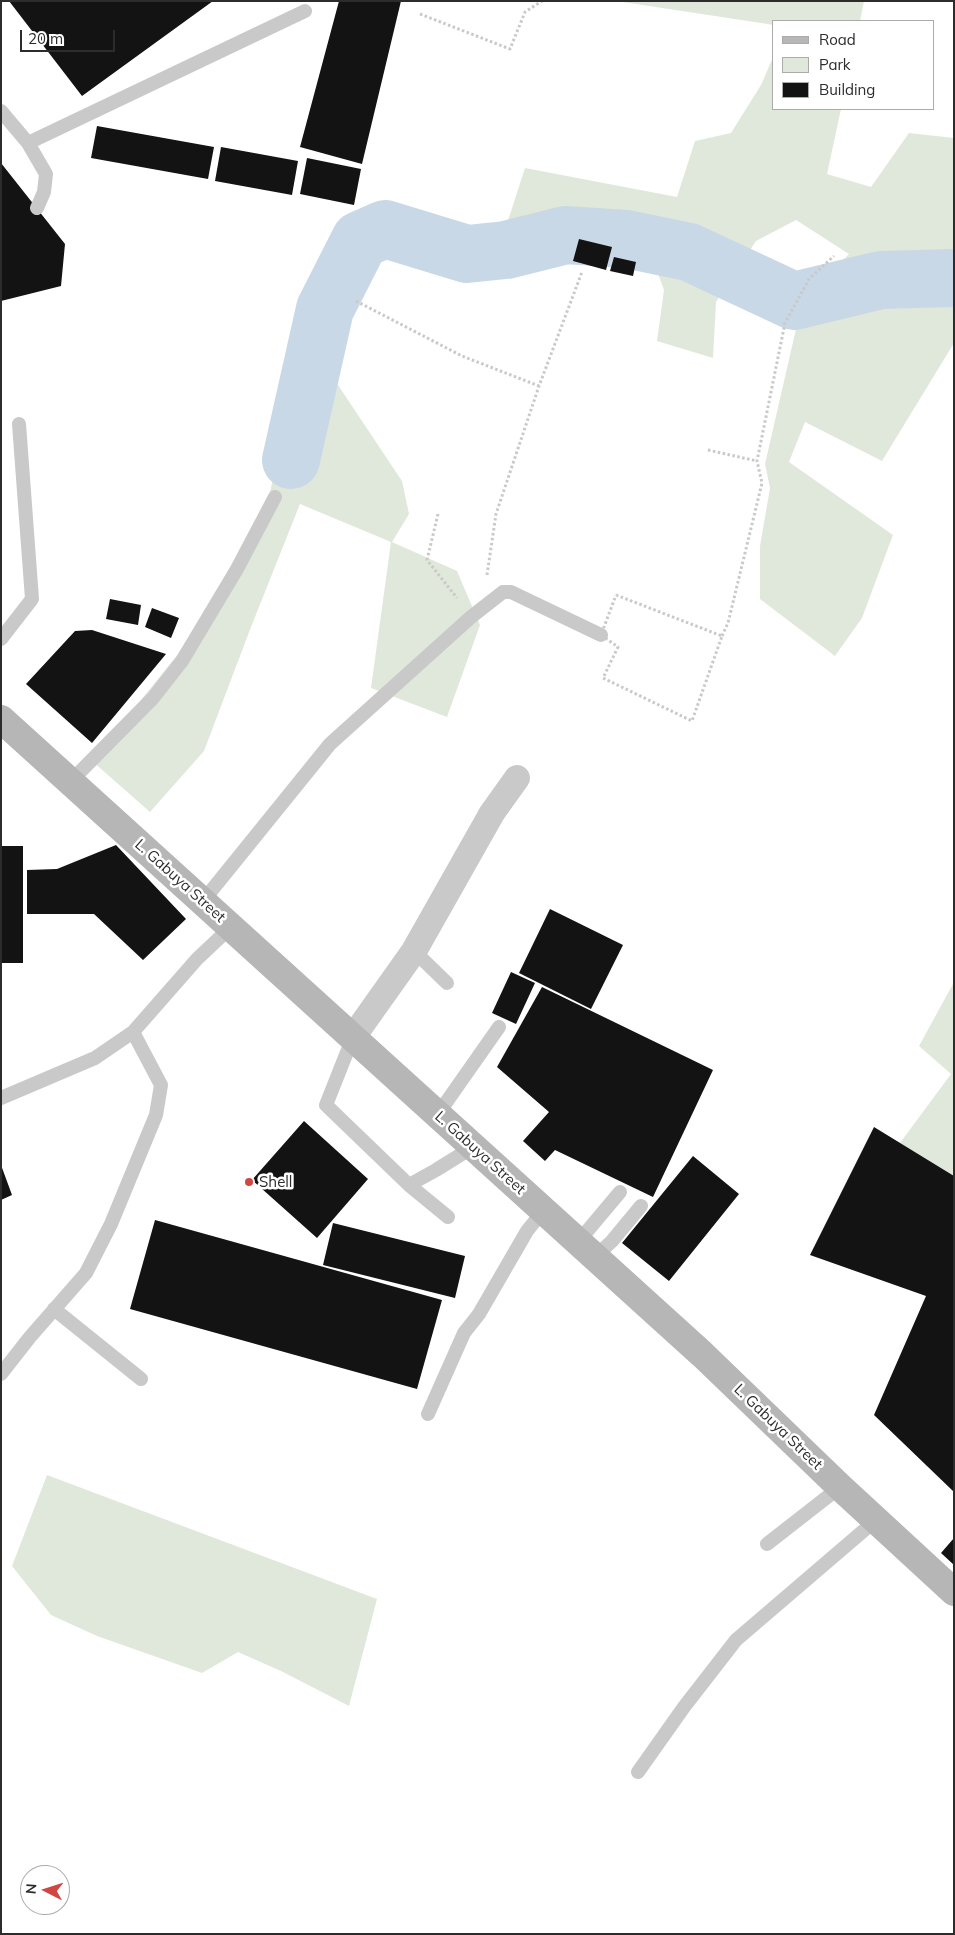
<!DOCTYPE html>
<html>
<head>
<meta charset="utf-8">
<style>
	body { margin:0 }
	#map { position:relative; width:955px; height:1935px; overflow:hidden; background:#fff; font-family:Mulish,sans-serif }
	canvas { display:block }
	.frame { position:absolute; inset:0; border:2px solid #2c2c2c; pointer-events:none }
	.legend { position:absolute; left:772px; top:20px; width:162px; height:90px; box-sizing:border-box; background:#fff; border:1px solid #ababab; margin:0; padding:6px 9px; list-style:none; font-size:15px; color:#2c2c2c }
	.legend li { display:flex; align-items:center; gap:10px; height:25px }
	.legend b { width:25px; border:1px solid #ababab }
	.north { position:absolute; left:20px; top:1865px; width:50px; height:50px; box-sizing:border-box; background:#fff; border:1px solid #ababab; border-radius:50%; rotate:275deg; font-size:14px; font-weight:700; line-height:20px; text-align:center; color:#2c2c2c }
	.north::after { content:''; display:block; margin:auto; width:18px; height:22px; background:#cf4642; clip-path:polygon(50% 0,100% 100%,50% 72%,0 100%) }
	.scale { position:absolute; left:20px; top:30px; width:95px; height:22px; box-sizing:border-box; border:2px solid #2c2c2c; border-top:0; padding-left:6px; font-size:15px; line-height:18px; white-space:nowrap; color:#2c2c2c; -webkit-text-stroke:4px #fff; paint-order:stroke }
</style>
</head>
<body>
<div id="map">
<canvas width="955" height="1935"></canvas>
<div class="frame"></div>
<ul class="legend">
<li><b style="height:6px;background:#b6b6b6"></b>Road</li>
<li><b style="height:14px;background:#e0e8db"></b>Park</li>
<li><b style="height:14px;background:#131313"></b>Building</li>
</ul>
<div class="north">N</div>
<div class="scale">20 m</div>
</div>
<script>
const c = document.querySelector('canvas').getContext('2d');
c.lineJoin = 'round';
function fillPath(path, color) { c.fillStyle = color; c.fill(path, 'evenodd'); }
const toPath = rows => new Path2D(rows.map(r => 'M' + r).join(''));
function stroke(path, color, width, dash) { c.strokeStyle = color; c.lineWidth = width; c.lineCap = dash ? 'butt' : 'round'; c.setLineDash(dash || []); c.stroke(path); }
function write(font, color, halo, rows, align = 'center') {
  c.font = font + ' Mulish,sans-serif'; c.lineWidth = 5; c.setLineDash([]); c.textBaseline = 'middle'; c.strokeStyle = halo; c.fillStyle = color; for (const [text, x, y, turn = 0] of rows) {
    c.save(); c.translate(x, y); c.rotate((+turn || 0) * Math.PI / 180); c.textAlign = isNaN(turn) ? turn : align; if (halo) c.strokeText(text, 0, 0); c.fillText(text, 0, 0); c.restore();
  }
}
const green = toPath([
	[616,1,864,1,860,21,774,21,774,25],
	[774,55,774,109,841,109,827,174,871,187,909,133,954,138,954,343,882,461,805,422,789,462,893,535,862,618,835,656,760,599,760,546,770,488,765,464,796,329,819,284,849,254,796,220,756,241,716,302,713,358,657,341,664,290,645,239,553,219,503,236,525,168,677,197,695,141,731,133,761,85],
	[299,361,322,361,402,481,409,514,392,542,457,571,480,625,447,717,371,688,391,542,300,504,251,627,204,751,150,812,92,761,178,654,228,576,270,492],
	[954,982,954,1176,900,1143,951,1074,919,1046],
	[47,1475,377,1599,349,1706,281,1671,238,1652,202,1673,97,1636,51,1615,12,1566]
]);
const river = toPath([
	[291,460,325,309,360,240,385,229,467,254,506,250,566,235,626,239,689,252,794,301,881,280,954,278]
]);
const building = toPath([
	[9,1,213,1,82,96],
	[339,1,401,1,362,164,300,147],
	[97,126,214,147,208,179,91,158],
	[221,147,298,161,292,195,215,181],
	[307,158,361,169,354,205,300,194],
	[1,163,65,244,61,286,1,301],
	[579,239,612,247,606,270,573,261],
	[614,257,636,262,633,276,610,271],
	[110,599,141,605,138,625,106,619],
	[152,608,179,618,171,638,145,627],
	[92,630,166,654,92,743,26,684,75,631],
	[116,845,186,919,143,960,94,914,27,914,27,870,57,869],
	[1,846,23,846,23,963,1,963],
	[550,909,623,945,591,1009,519,973],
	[511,972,535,983,516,1024,492,1013],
	[542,987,713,1070,653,1197,555,1150,545,1161,523,1141,549,1112,497,1067],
	[304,1121,368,1179,317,1238,252,1180],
	[874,1127,954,1176,954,1492,874,1415,926,1296,810,1255],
	[693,1156,739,1194,669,1281,622,1243],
	[1,1165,12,1195,1,1200],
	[155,1220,442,1300,417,1389,130,1309],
	[333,1223,465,1256,455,1298,323,1265],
	[954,1538,954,1565,941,1553]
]);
const path = toPath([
	[420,14,510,49,525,12,542,1],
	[356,301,462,356,539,386],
	[708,450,757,461],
	[438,514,427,560,457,598],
	[487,575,496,514,539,386,582,272],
	[616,595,722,636,692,721,603,678,618,647,601,635,616,595],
	[722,636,728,623,762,483,757,461,785,323,809,279,834,256]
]);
const lane = toPath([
	[1,111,28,143,46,174,44,192,37,208],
	[28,143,305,11],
	[1,639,32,599,19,424],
	[71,781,153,698,182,661,237,569,275,497],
	[203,901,330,744,471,617,503,592,511,592,601,635],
	[414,951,447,983],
	[353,1037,326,1105,409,1185,448,1217],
	[1,1098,95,1058,133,1032,197,959,231,927],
	[438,1114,499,1027],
	[409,1185,436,1170,473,1147],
	[578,1242,620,1192],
	[595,1257,612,1241,641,1206],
	[54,1309,141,1379],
	[1,1374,30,1337,86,1273,111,1224,156,1115,161,1085,133,1032],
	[428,1414,464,1333,479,1314,527,1231,543,1211],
	[767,1544,840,1487],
	[638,1772,684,1707,736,1640,876,1520]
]);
const street = toPath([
	[353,1037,414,951,492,813,517,778]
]);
const secondary = toPath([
	[1,719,703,1355,840,1487,954,1592]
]);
const markers = [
	[249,1182,5,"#cf4642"]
];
const streetNames = [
	["L. Gabuya Street",180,881,42],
	["L. Gabuya Street",480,1153,42],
	["L. Gabuya Street",778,1427,44]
];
const poiNames = [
	["Shell",259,1182]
];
fillPath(green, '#e0e8db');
stroke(river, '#c9d8e6', 58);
fillPath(building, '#131313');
stroke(path, '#c9c9c9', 3, [2.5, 2.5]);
stroke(lane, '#c9c9c9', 14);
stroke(street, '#c9c9c9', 26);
stroke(secondary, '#b6b6b6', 28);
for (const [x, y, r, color] of markers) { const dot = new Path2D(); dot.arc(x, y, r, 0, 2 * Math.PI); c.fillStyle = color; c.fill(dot); stroke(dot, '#fff', 2); }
write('15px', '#2c2c2c', '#fff', streetNames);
write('15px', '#2c2c2c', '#fff', poiNames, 'left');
</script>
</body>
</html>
